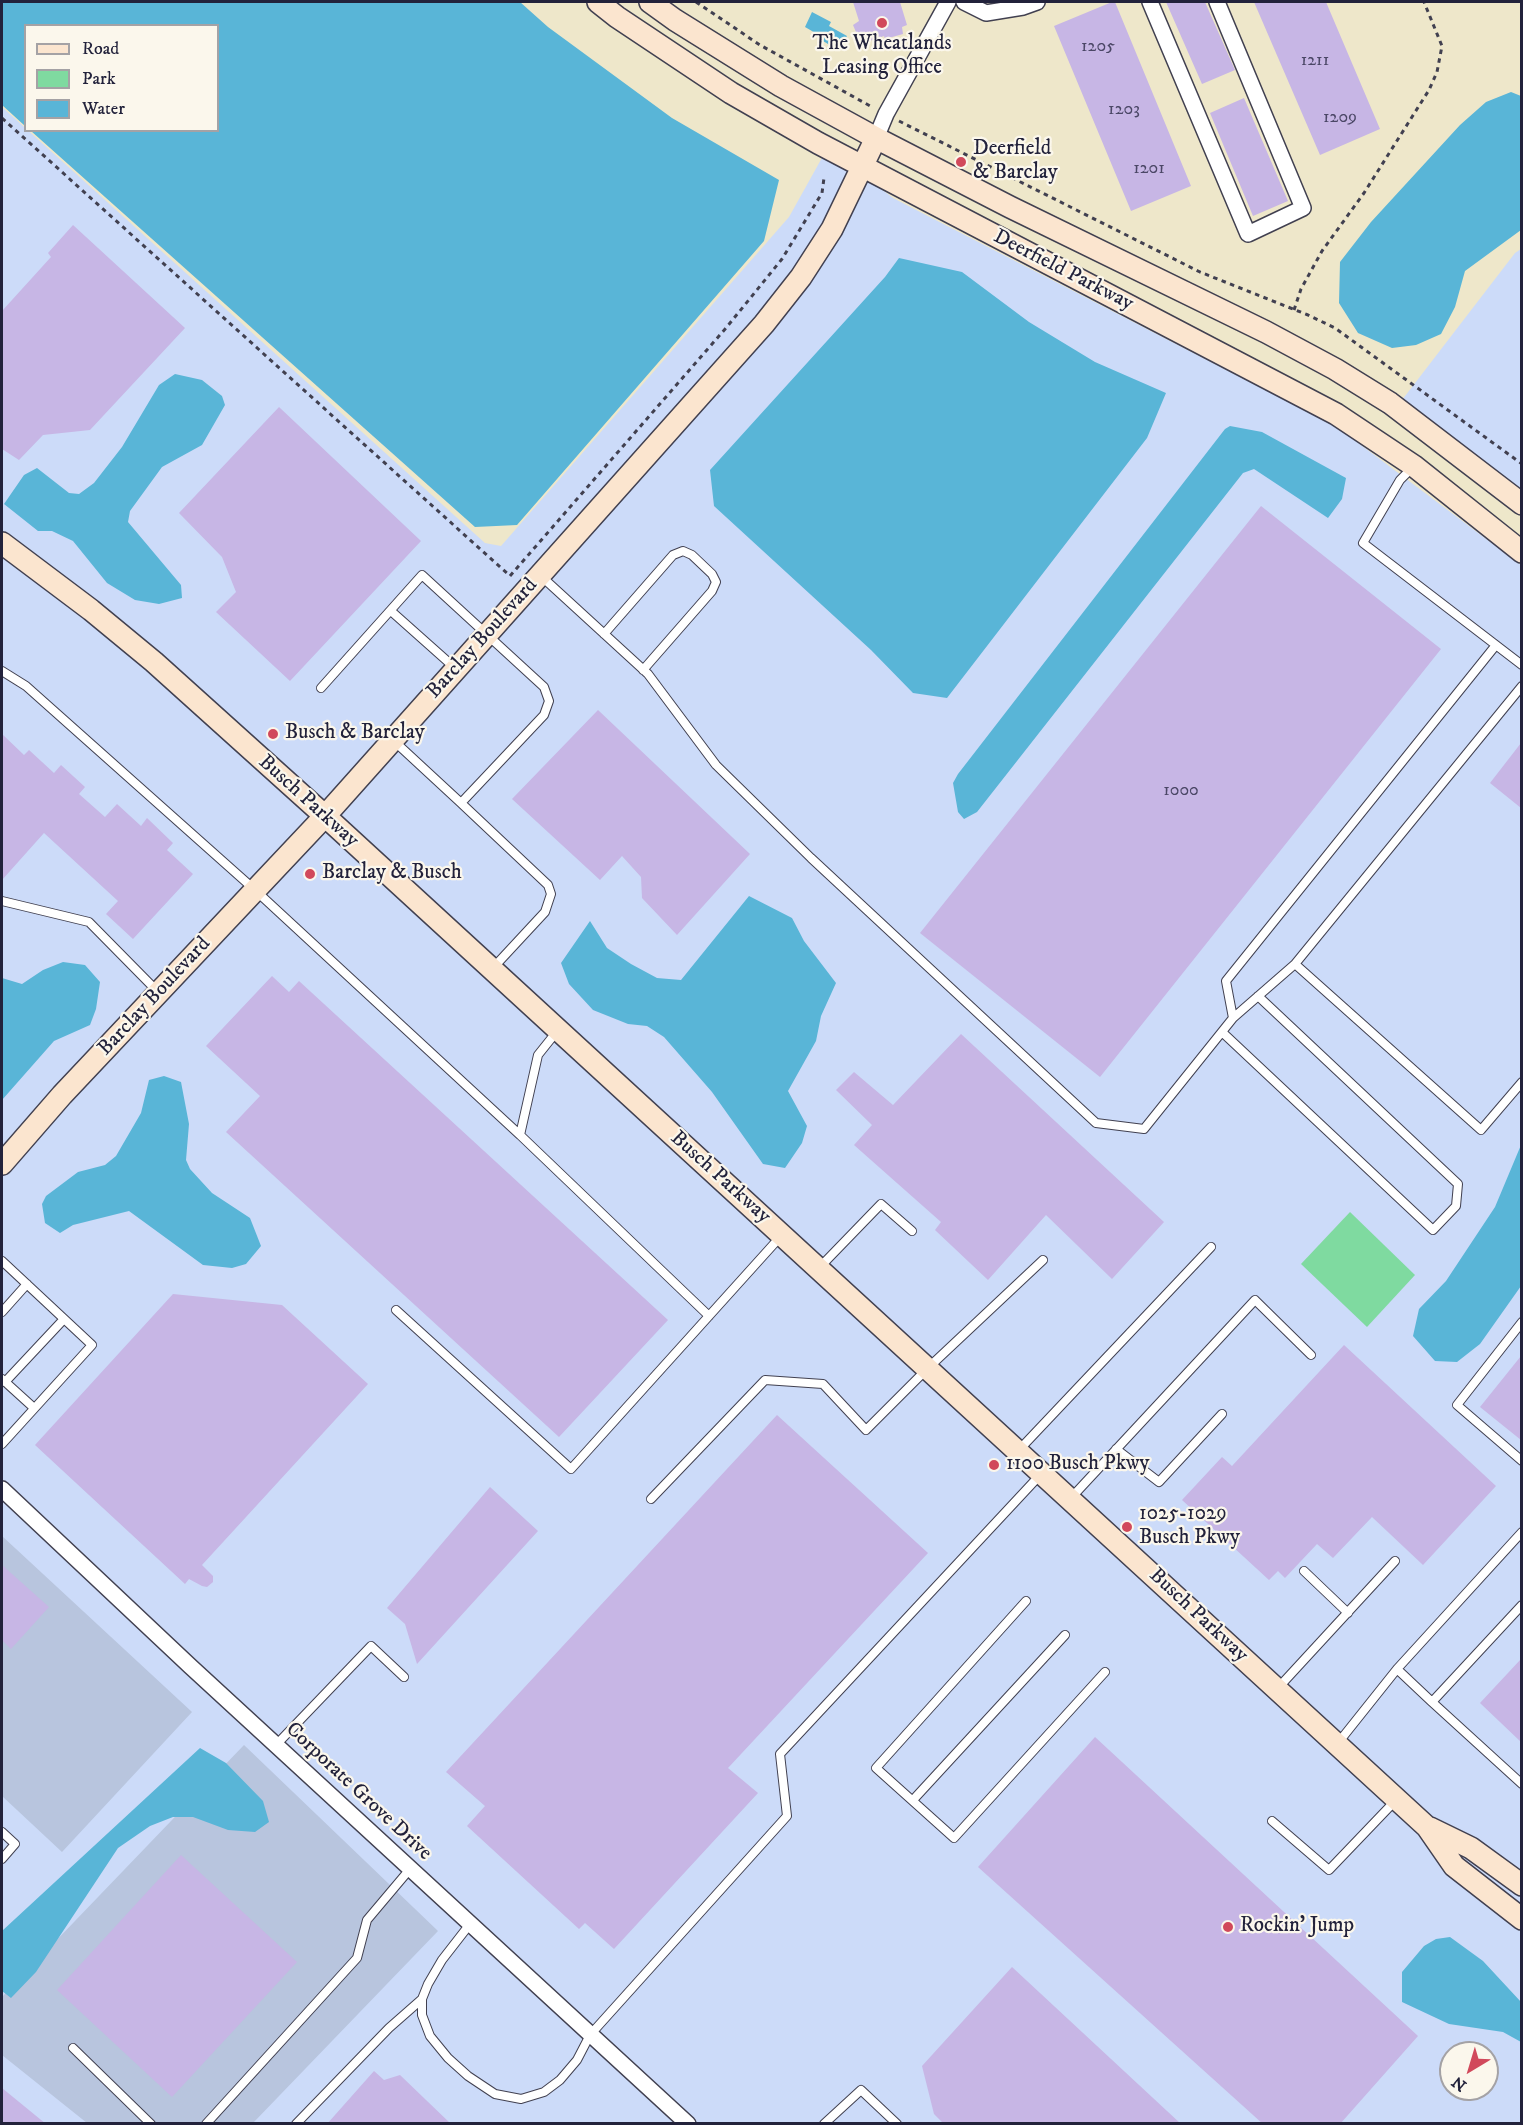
<!DOCTYPE html>
<html>
<head>
<meta charset="utf-8">
<style>
	body { margin:0 }
	#map { position:relative; width:1523px; height:2125px; overflow:hidden; background:#eee7ca; font-family:"IM FELL DW Pica",serif }
	canvas { display:block }
	.frame { position:absolute; inset:0; border:3px solid #22223b; pointer-events:none }
	.legend { position:absolute; left:24px; top:24px; width:195px; height:108px; box-sizing:border-box; background:#fbf7ec; border:2px solid #a4a2a5; margin:0; padding:8px 10px; list-style:none; font-size:18px; color:#22223b }
	.legend li { display:flex; align-items:center; gap:12px; height:30px }
	.legend b { width:30px; border:2px solid #a4a2a5 }
	.north { position:absolute; left:1439px; top:2041px; width:60px; height:60px; box-sizing:border-box; background:#fbf7ec; border:2px solid #a4a2a5; border-radius:50%; rotate:218deg; font-size:16px; font-weight:700; line-height:24px; text-align:center; color:#22223b }
	.north::after { content:''; display:block; margin:auto; width:21px; height:27px; background:#d1495b; clip-path:polygon(50% 0,100% 100%,50% 72%,0 100%) }
</style>
</head>
<body>
<div id="map">
<canvas width="1523" height="2125"></canvas>
<div class="frame"></div>
<ul class="legend">
<li><b style="height:8px;background:#fbe5cf"></b>Road</li>
<li><b style="height:16px;background:#7fdaa0"></b>Park</li>
<li><b style="height:16px;background:#59b5d7"></b>Water</li>
</ul>
<div class="north">N</div>
</div>
<script>
const c = document.querySelector('canvas').getContext('2d');
c.lineJoin = 'round';
function fillPath(path, color) { c.fillStyle = color; c.fill(path, 'evenodd'); }
const toPath = rows => new Path2D(rows.map(r => 'M' + r).join(''));
function stroke(path, color, width, dash) { c.strokeStyle = color; c.lineWidth = width; c.lineCap = dash ? 'butt' : 'round'; c.setLineDash(dash || []); c.stroke(path); }
function write(font, color, halo, rows, align = 'center') {
  c.font = font + ' "IM FELL DW Pica",serif'; c.lineWidth = 4.5; c.setLineDash([]); c.textBaseline = 'middle'; c.strokeStyle = halo; c.fillStyle = color; for (const [text, x, y, turn = 0] of rows) {
    c.save(); c.translate(x, y); c.rotate((+turn || 0) * Math.PI / 180); c.textAlign = isNaN(turn) ? turn : align; if (halo) c.strokeText(text, 0, 0); c.fillText(text, 0, 0); c.restore();
  }
}
const built = toPath([
	[2,107,485,543,501,546,789,217,828,147,893,198,1337,427,1521,565,1521,2123,2,2123],
	[1451,2053,1487,2053,1487,2089,1451,2089],
	[1521,249,1521,492,1402,400,1515,253]
]);
const industrial = toPath([
	[2,1536,192,1712,62,1852,2,1796],
	[244,1745,438,1931,253,2123,87,2123,2,2055,2,1997]
]);
const green = toPath([
	[1350,1212,1415,1275,1367,1327,1301,1264]
]);
const water = toPath([
	[2,2,520,2,548,27,672,118,779,180,764,241,517,525,475,527,31,131,218,130,218,26,26,26,25,126,2,105],
	[812,12,831,22,829,26,847,36,838,50,823,41,824,38,805,27],
	[1511,92,1521,96,1521,230,1465,271,1455,307,1441,334,1416,345,1392,348,1358,333,1339,303,1340,262,1371,222,1460,125,1486,102],
	[899,258,962,272,1029,322,1095,362,1166,393,1147,438,947,698,913,693,871,650,714,506,710,470,885,277],
	[175,374,202,380,222,396,225,405,202,445,162,467,130,511,128,522,181,585,182,598,159,604,135,600,107,583,73,541,52,531,38,531,4,504,24,475,37,468,69,493,79,494,94,483,122,447,159,385],
	[1230,426,1262,432,1346,478,1342,499,1328,518,1254,469,1243,473,977,812,964,819,958,812,953,783,958,774,1225,429],
	[749,896,792,918,804,941,836,983,821,1016,816,1041,788,1091,807,1126,802,1143,785,1168,763,1164,712,1092,664,1037,647,1026,628,1024,593,1010,569,984,561,963,590,921,607,948,631,964,657,978,681,980],
	[63,962,85,965,100,982,96,1009,90,1025,54,1041,2,1100,2,978,22,984,43,970],
	[164,1076,181,1082,189,1124,186,1160,190,1169,212,1193,250,1218,261,1246,246,1264,232,1268,203,1265,129,1211,73,1225,60,1233,45,1223,42,1204,46,1196,78,1172,105,1165,116,1156,141,1113,149,1080],
	[1521,1145,1521,1286,1480,1344,1457,1362,1435,1361,1413,1336,1419,1309,1446,1281,1495,1207],
	[200,1748,226,1763,263,1801,269,1822,255,1832,228,1830,193,1817,173,1817,150,1826,118,1848,36,1972,11,1998,2,1991,2,1931],
	[1450,1937,1483,1961,1521,2002,1521,2042,1503,2032,1449,2024,1402,2002,1402,1972,1424,1946,1436,1939]
]);
const building = toPath([
	[853,2,900,2,907,25,902,27,903,34,885,39,884,36,861,44,853,25,859,21],
	[1112,2,1115,2,1191,186,1131,211,1054,26],
	[1166,2,1205,2,1235,70,1202,84],
	[1254,2,1326,2,1380,129,1320,155],
	[1244,98,1288,201,1253,216,1210,113],
	[73,225,185,328,90,430,43,435,19,460,2,449,2,311,51,257,48,253],
	[279,407,421,541,290,681,216,612,236,592,222,557,179,513],
	[1261,506,1441,649,1100,1077,920,933],
	[598,710,750,854,677,935,642,898,641,877,622,856,600,880,512,799],
	[2,734,24,755,29,750,54,773,61,765,85,787,79,794,105,817,117,804,141,826,147,818,173,843,167,850,193,874,133,939,106,914,118,901,44,833,2,880],
	[1521,743,1521,808,1490,783],
	[272,976,289,992,299,981,668,1320,559,1437,226,1132,260,1096,206,1046],
	[961,1034,1164,1222,1112,1279,1046,1215,988,1280,935,1230,941,1222,854,1145,872,1125,836,1090,854,1072,893,1105],
	[173,1294,282,1305,368,1384,202,1565,213,1576,213,1582,207,1587,202,1586,189,1579,185,1584,35,1445],
	[1344,1345,1496,1486,1423,1565,1372,1517,1333,1558,1317,1544,1285,1578,1278,1571,1269,1580,1182,1500,1222,1457,1232,1466],
	[1521,1356,1521,1440,1480,1407],
	[777,1415,928,1553,728,1768,758,1793,614,1949,585,1923,579,1929,467,1826,485,1806,446,1772],
	[490,1487,538,1531,417,1664,405,1624,387,1608],
	[2,1565,49,1607,11,1649,2,1640],
	[1521,1659,1521,1742,1480,1703],
	[1095,1737,1418,2036,1340,2124,1263,2124,978,1867],
	[181,1855,297,1962,172,2097,57,1990],
	[1012,1967,1181,2124,944,2124,934,2114,922,2066],
	[374,2071,384,2080,400,2075,451,2124,327,2124],
	[2,2088,46,2124,2,2124]
]);
const path = toPath([
	[696,2,760,45,872,107],
	[2,118,509,575],
	[899,121,1200,272,1308,315,1335,328,1522,464],
	[1294,310,1301,289,1322,251,1364,193,1429,90,1437,72,1442,46,1424,2],
	[510,576,726,328,782,259,822,193,824,178]
]);
const lane = toPath([
	[1412,468,1400,480,1363,543,1522,665],
	[541,576,648,674,716,765,811,858,1096,1123,1144,1129,1233,1018,1226,981,1496,645],
	[391,611,455,668],
	[604,634,673,555,683,551,692,555,712,574,716,582,712,591,643,670],
	[2,671,26,686,255,890,520,1135],
	[1522,686,1295,964,1481,1130,1522,1082],
	[321,688,422,575,544,687,549,701,544,715,461,803,548,885,551,894,545,912,493,968],
	[394,741,461,803],
	[2,901,89,922,158,992],
	[1233,1018,1295,964],
	[558,1030,538,1055,520,1135,709,1316],
	[1222,1032,1433,1230,1456,1206,1458,1184,1258,996],
	[2,1261,92,1345,2,1444],
	[820,1267,881,1204,912,1231],
	[396,1310,571,1469,781,1236],
	[2,1312,27,1284],
	[1522,1322,1457,1405,1522,1461],
	[2,1379,34,1408],
	[5,1382,64,1319],
	[1116,1449,1159,1482,1222,1414],
	[1019,1450,1211,1247],
	[1071,1498,1255,1300,1311,1355],
	[651,1499,765,1380,823,1384,866,1430,928,1368,1043,1260],
	[1304,1571,1348,1613],
	[1026,1601,876,1768,954,1838,1105,1672],
	[1522,1605,1432,1702,1522,1784],
	[1397,1669,1432,1702],
	[1278,1688,1395,1561],
	[1338,1743,1397,1669,1522,1532],
	[276,1745,371,1646,404,1677],
	[913,1800,1065,1635],
	[1272,1821,1329,1870,1396,1800],
	[2,1832,15,1844,2,1859],
	[470,1924,442,1960,428,1984,422,1999,422,2015,430,2036,448,2058,468,2076,495,2094,521,2099,544,2092,560,2080,577,2060,590,2035,787,1816,780,1754,1041,1474],
	[73,2048,151,2124],
	[206,2124,357,1958,367,1920,410,1869],
	[296,2124,389,2028,422,1999],
	[824,2124,861,2090,897,2124]
]);
const street = toPath([
	[964,2,986,13,1023,7,1037,2],
	[1150,2,1248,234,1303,208,1217,2],
	[876,138,886,114,948,2],
	[2,1489,190,1666,688,2124]
]);
const secondary = toPath([
	[598,2,617,17,731,93,818,143,1336,414,1414,466,1522,552],
	[650,2,675,20,781,86,876,138,1010,207,1266,332,1335,369,1390,403,1522,504],
	[2,543,91,610,154,662,325,816,1427,1827,1454,1866,1522,1919],
	[2,1164,62,1095,325,816,764,324,801,277,832,229,876,138],
	[1430,1828,1471,1848,1522,1885]
]);
const markers = [
	[882,23,6,"#d1495b"],
	[961,162,6,"#d1495b"],
	[273,734,6,"#d1495b"],
	[310,874,6,"#d1495b"],
	[994,1465,6,"#d1495b"],
	[1127,1527,6,"#d1495b"],
	[1228,1927,6,"#d1495b"]
];
const numberNames = [
	["1205",1098,47],
	["1211",1315,61],
	["1203",1124,110],
	["1209",1340,118],
	["1201",1149,169],
	["1000",1181,791]
];
const poiNames = [
	["The Wheatlands",882,45,"center"],
	["Leasing Office",882,69,"center"],
	["Deerfield",973,150],
	["& Barclay",973,174],
	["Busch & Barclay",285,734],
	["Barclay & Busch",322,874],
	["1100 Busch Pkwy",1006,1465],
	["1025-1029",1139,1515],
	["Busch Pkwy",1139,1539],
	["Rockin' Jump",1240,1927]
];
const streetNames = [
	["Deerfield Parkway",1063,271,27],
	["Barclay Boulevard",483,639,-48],
	["Busch Parkway",308,802,42],
	["Barclay Boulevard",155,997,-47],
	["Busch Parkway",720,1178,42],
	["Busch Parkway",1198,1616,43],
	["Corporate Grove Drive",358,1792,43]
];
fillPath(built, '#ccdbf9');
fillPath(industrial, '#b8c5de');
fillPath(green, '#7fdaa0');
fillPath(water, '#59b5d7');
fillPath(building, '#c7b6e5');
stroke(lane, '#414050', 10);
stroke(street, '#414050', 18);
stroke(secondary, '#414050', 24);
stroke(path, '#414050', 3, [4.5, 4.5]);
stroke(lane, '#fff', 8);
stroke(street, '#fff', 15);
stroke(secondary, '#fbe5cf', 21);
for (const [x, y, r, color] of markers) { const dot = new Path2D(); dot.arc(x, y, r, 0, 2 * Math.PI); c.fillStyle = color; c.fill(dot); stroke(dot, '#fbf7ec', 2); }
write('18px', '#4b4766', null, numberNames);
write('21px', '#22223b', '#fbf7ec', poiNames, 'left');
write('21px', '#22223b', '#fbf7ec', streetNames);
</script>
</body>
</html>
